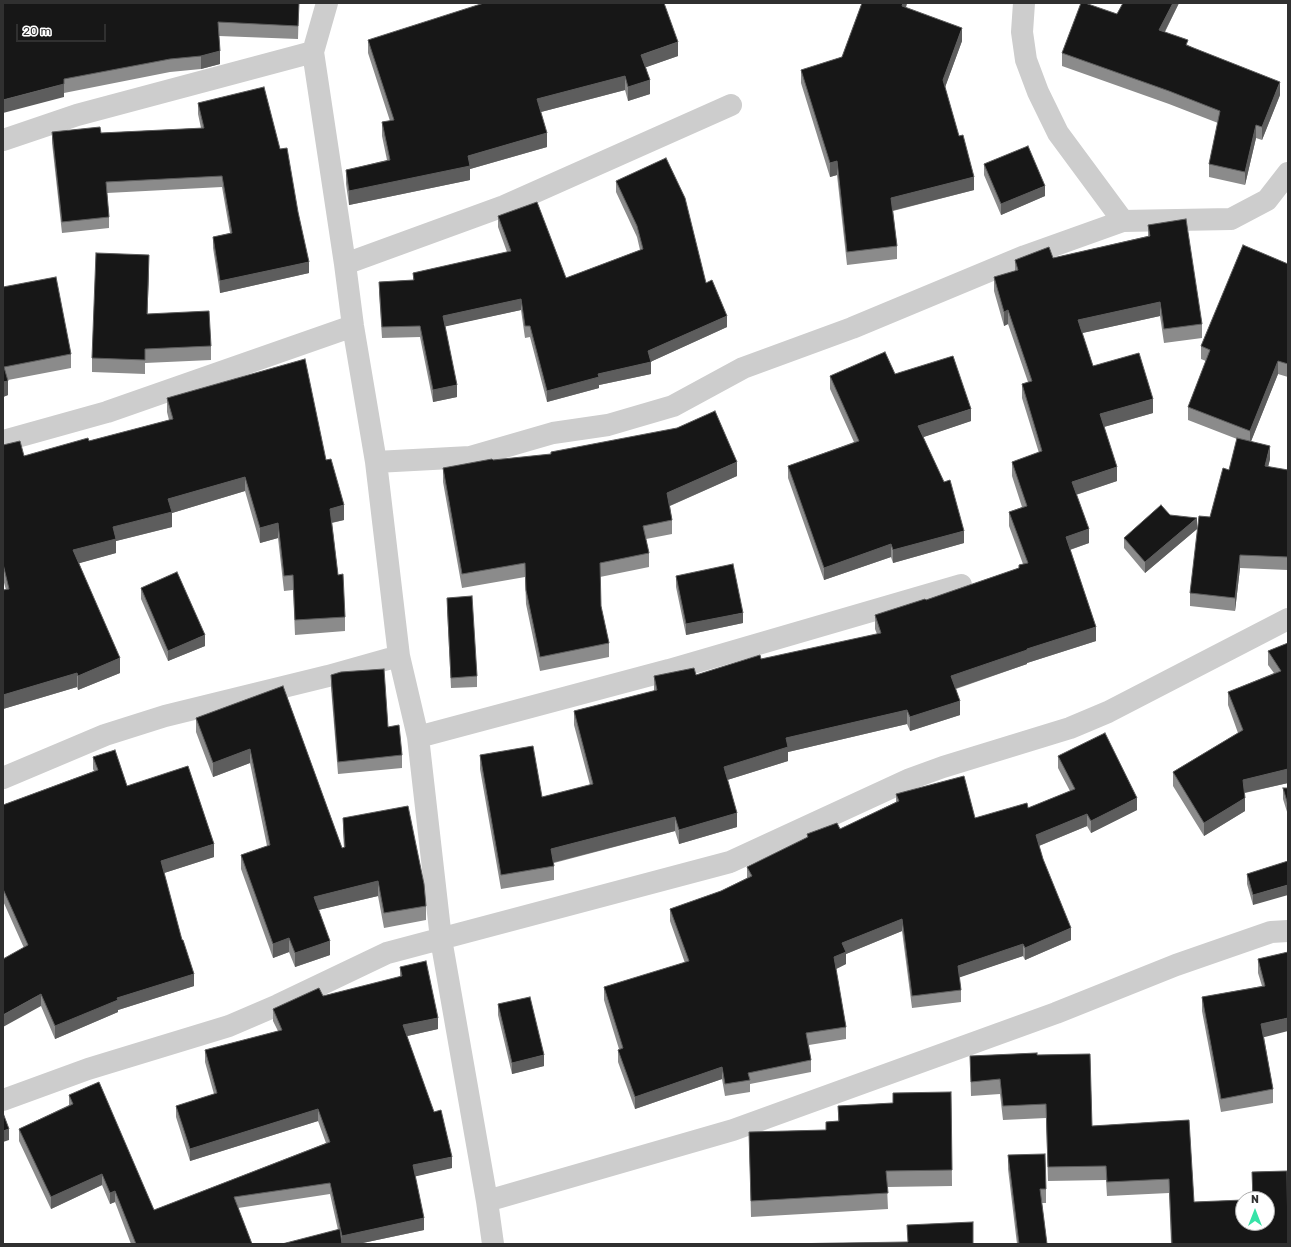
<!DOCTYPE html>
<html>
<head>
<meta charset="utf-8">
<style>
	body { margin:0 }
	#map { position:relative; width:1291px; height:1247px; overflow:hidden; background:#fff; font-family:Rubik,sans-serif }
	canvas { display:block }
	.frame { position:absolute; inset:0; border:4px solid #303030; pointer-events:none }
	.north { position:absolute; left:1235px; top:1191px; width:40px; height:40px; box-sizing:border-box; background:#fff; border:1px solid #acacac; border-radius:50%; rotate:0deg; font-size:11px; font-weight:700; line-height:16px; text-align:center; color:#303030 }
	.north::after { content:''; display:block; margin:auto; width:14px; height:18px; background:#36e3a7; clip-path:polygon(50% 0,100% 100%,50% 72%,0 100%) }
	.scale { position:absolute; left:16px; top:24px; width:90px; height:18px; box-sizing:border-box; border:2px solid #303030; border-top:0; padding-left:5px; font-size:12px; line-height:14px; white-space:nowrap; color:#303030; -webkit-text-stroke:3px #fff; paint-order:stroke }
</style>
</head>
<body>
<div id="map">
<canvas width="1291" height="1247"></canvas>
<div class="frame"></div>
<div class="north">N</div>
<div class="scale">20 m</div>
</div>
<script>
const c = document.querySelector('canvas').getContext('2d');
c.lineJoin = 'round';
const toPath = rows => new Path2D(rows.map(r => 'M' + r).join(''));
function stroke(path, color, width, dash) { c.strokeStyle = color; c.lineWidth = width; c.lineCap = dash ? 'butt' : 'round'; c.setLineDash(dash || []); c.stroke(path); }
function fillPath(path, color) { c.fillStyle = color; c.fill(path, 'evenodd'); }
const street = toPath([
	[327,3,313,52,345,264,353,326,376,462,399,656,418,737,441,939,487,1201,493,1244],
	[1024,3,1022,32,1026,60,1038,92,1058,133,1123,221],
	[3,140,77,115,313,52],
	[345,264,504,206,731,105],
	[3,441,107,412,353,326],
	[376,462,470,457,553,433,608,425,673,406,743,368,852,328,1025,256,1123,221,1231,219,1267,200,1288,173],
	[418,737,669,670,961,585],
	[3,778,105,735,165,716,328,676,399,656],
	[3,1100,88,1069,229,1026,278,1005,387,953,730,862,910,779,943,767,1070,728,1108,712,1288,619],
	[487,1201,733,1130,1056,1013,1176,965,1271,932,1288,931]
]);
const wall = toPath([
	[3,3,299,3,298,39,219,36,220,64,201,69,170,72,64,93,64,97],
	[862,3,907,3,906,8,962,41,945,87,974,190,893,211,897,246,897,259,847,265,837,175,830,177,801,83,801,70,842,57],
	[1123,3,1179,3,1165,32,1188,45,1280,95,1262,140,1256,138,1245,185,1209,177,1209,164,1218,123,1169,104,1062,66,1062,53,1117,14],
	[368,40,678,56,646,67,650,94,628,101,625,90,541,112,547,147,470,169,470,180,349,205,346,184,346,170,387,160,382,136,382,122,390,121,368,53],
	[198,103,309,273,220,293,213,248,213,237,230,233,222,187,107,193,109,217,109,228,62,233,52,143,52,132,101,133,201,128,198,114],
	[984,164,1045,196,1001,215,984,175],
	[616,181,706,283,727,327,650,362,651,374,599,385,599,388,547,402,530,337,525,338,521,310,445,326,457,397,433,402,420,337,382,338,379,293,379,282,413,280,413,273,507,252,498,227,498,216,566,278,640,250,637,237,616,192],
	[1148,225,1202,324,1202,338,1164,343,1160,316,1082,333,1093,366,1153,413,1104,427,1117,481,1076,495,1089,543,1070,550,1096,641,1027,663,1027,664,956,689,960,715,910,731,907,724,788,752,788,761,727,780,737,827,679,844,675,831,554,863,554,880,501,889,480,769,480,755,542,797,590,785,574,725,574,711,654,691,654,676,696,675,877,634,875,629,875,615,926,600,1019,568,1019,565,1023,564,1009,526,1009,512,1022,507,1012,476,1012,462,1039,453,1022,398,1022,384,1028,382,1008,324,1004,326,994,291,994,277,1015,271,1015,260,1053,258,1148,236],
	[1288,264,1288,377,1278,374,1251,441,1270,459,1268,467,1288,470,1288,570,1240,568,1235,611,1190,606,1190,593,1210,517,1229,470,1237,439,1188,420,1188,407,1206,361,1201,359,1201,346],
	[149,269,147,314,211,346,211,360,145,363,145,374,92,372,92,358],
	[3,287,71,354,71,368,8,380,8,395,3,397],
	[895,374,971,421,923,437,964,543,893,563,891,557,824,580,788,478,788,466,854,442,830,389,830,376],
	[167,398,326,460,344,520,332,523,338,575,345,617,345,631,295,635,293,590,284,591,278,538,260,543,245,491,172,513,172,527,116,541,116,553,79,563,120,673,78,690,77,687,3,709,3,590,6,590,3,579,3,445,24,456,89,441,169,420,167,412],
	[493,460,737,476,670,506,672,520,672,534,646,539,649,553,649,567,600,577,601,606,609,643,609,657,540,671,526,604,525,577,462,588,443,482,443,468],
	[1170,515,1197,529,1145,573,1124,548,1124,538],
	[676,576,743,623,686,635,676,587],
	[141,588,205,646,168,661,141,599],
	[447,598,477,676,477,687,451,688,447,608],
	[1288,643,1288,783,1245,793,1245,811,1204,836,1173,786,1173,772,1238,733,1228,705,1228,692,1274,673,1268,665,1268,651],
	[331,675,388,727,402,755,402,768,338,774,331,688],
	[283,686,342,848,344,848,343,833,343,818,426,906,426,920,384,928,378,896,318,910,330,955,295,967,289,952,273,958,241,869,241,855,267,846,250,763,213,777,196,732,196,718],
	[1058,756,1137,810,1091,833,1087,826,1039,846,1043,859,1071,940,1025,960,1023,956,959,977,961,990,961,1002,912,1008,902,931,846,954,846,964,836,969,846,1027,846,1039,809,1045,811,1060,811,1072,750,1084,750,1092,725,1096,722,1079,635,1109,618,1062,618,1050,619,1049,604,1000,604,987,685,963,670,921,670,909,721,891,747,878,747,867,807,838,807,834,840,829,896,802,896,794,975,818,1028,808,1070,791,1058,768],
	[93,757,127,786,214,857,164,873,194,986,118,1010,118,1012,55,1039,41,1006,24,948,3,901,3,805,94,771,93,769],
	[1283,788,1288,788,1288,815,1283,799],
	[1288,861,1253,905,1247,884,1247,874],
	[1288,952,1264,1037,1273,1089,1273,1103,1221,1112,1202,1011,1202,997,1262,986,1258,973,1258,959],
	[400,967,438,1029,407,1036,452,1168,415,1176,424,1230,358,1244,282,1244,338,1230,330,1194,238,1208,252,1244,131,1244,115,1202,110,1204,102,1185,51,1209,19,1141,19,1129,69,1105,69,1095,154,1210,326,1143,318,1121,190,1161,176,1117,176,1106,214,1094,205,1062,205,1050,278,1031,273,1021,273,1009,323,996,400,977],
	[498,1004,544,1066,512,1074,498,1015],
	[1037,1053,1037,1055,1090,1054,1092,1126,1189,1120,1194,1202,1243,1200,1243,1223,1267,1223,1267,1199,1252,1199,1252,1172,1287,1171,1288,1244,1171,1244,1169,1193,1107,1196,1106,1180,1048,1181,1046,1118,1003,1120,1000,1094,971,1096,970,1056],
	[951,1092,952,1186,887,1187,888,1209,751,1217,749,1132,826,1130,826,1122,838,1121,838,1106,893,1103],
	[1008,1155,1046,1189,1046,1203,1042,1203,1047,1244,1017,1244,1008,1169]
]);
const shadedWall = toPath([
	[903,3,907,3,902,20,902,6],
	[1173,3,1179,3,1159,43,1159,30],
	[962,28,962,41,943,93,943,80],
	[678,42,678,56,641,69,641,55],
	[220,51,220,64,201,69,201,56],
	[625,76,625,90,537,113,537,99],
	[650,80,650,94,628,101,628,87],
	[1280,82,1280,95,1262,140,1262,127],
	[64,84,64,97,3,113,3,100],
	[1256,125,1256,138,1245,185,1245,172],
	[547,133,547,147,470,169,470,180,349,205,349,191],
	[837,161,837,175,830,177,830,163],
	[974,177,974,190,891,211,891,198],
	[1045,186,1045,196,1001,215,1001,204],
	[149,255,149,269,147,328,147,314],
	[309,262,309,273,220,293,220,281],
	[521,299,521,310,443,327,443,316],
	[1160,302,1160,316,1078,334,1078,320],
	[1008,310,1008,324,1004,326,1004,312],
	[727,316,727,327,648,363,648,351],
	[1278,361,1278,374,1250,444,1250,431],
	[651,362,651,374,599,385,599,388,547,402,547,391,598,374],
	[8,381,8,395,3,397,3,382],
	[457,385,457,397,433,402,433,390],
	[1153,399,1153,413,1100,428,1100,414],
	[971,409,971,421,918,439,918,426],
	[1270,446,1270,459,1265,479,1265,466],
	[737,462,737,476,667,507,667,493],
	[1117,467,1117,481,1072,496,1072,482],
	[245,477,245,491,172,513,172,527,116,541,116,553,73,565,73,550,113,527,168,499],
	[344,505,344,520,330,523,330,509],
	[1197,518,1197,529,1145,573,1145,562],
	[278,523,278,538,260,543,260,528],
	[1089,529,1089,543,1066,551,1066,537],
	[964,531,964,543,893,563,893,550],
	[891,544,891,557,824,580,824,568],
	[1240,555,1240,568,1235,611,1235,598],
	[743,613,743,623,686,635,686,624],
	[1096,627,1096,641,1027,663,1027,664,951,690,951,676,1027,649],
	[205,635,205,646,168,661,168,651],
	[120,658,120,673,78,690,78,676],
	[77,673,77,687,3,709,3,695],
	[960,701,960,715,910,731,910,717],
	[907,710,907,724,788,752,788,761,724,781,724,767,786,738],
	[250,749,250,763,213,777,213,763],
	[1288,769,1288,783,1243,793,1243,780],
	[1137,798,1137,810,1091,833,1091,821],
	[1245,798,1245,811,1204,836,1204,823],
	[737,813,737,827,679,844,679,830],
	[1087,814,1087,826,1036,847,1036,835],
	[675,817,675,831,551,863,551,849],
	[214,844,214,857,161,874,161,861],
	[378,881,378,896,314,911,314,897],
	[1288,885,1288,895,1253,905,1253,895],
	[902,919,902,931,846,954,846,964,834,970,834,957,842,943],
	[1071,928,1071,940,1025,960,1025,948],
	[289,938,289,952,273,958,273,944],
	[330,941,330,955,295,967,295,953],
	[1023,944,1023,956,958,978,958,966],
	[194,974,194,986,118,1010,118,1012,55,1039,55,1026,117,998],
	[41,994,41,1006,3,1027,3,1015],
	[438,1018,438,1029,403,1037,403,1025],
	[1288,1018,1288,1031,1261,1038,1261,1024],
	[544,1055,544,1066,512,1074,512,1063],
	[722,1067,722,1079,635,1109,635,1097],
	[318,1109,318,1121,190,1161,190,1149],
	[9,1129,9,1140,3,1142,3,1131],
	[452,1157,452,1168,413,1177,413,1165],
	[102,1174,102,1185,51,1209,51,1197],
	[115,1191,115,1202,110,1204,110,1193],
	[424,1218,424,1230,358,1244,342,1244,342,1236]
]);
const building = toPath([
	[3,3,299,3,298,26,218,22,220,51,201,56,170,59,64,79,64,84,3,100,3,3],
	[484,3,664,3,678,42,641,55,650,80,628,87,625,76,537,99,547,133,468,156,470,166,349,191,346,170,390,160,382,122,394,120,368,40,484,3],
	[862,3,903,3,902,6,962,28,943,80,959,136,963,135,974,177,891,198,897,246,847,252,837,161,830,163,801,70,842,57,862,3],
	[1081,3,1085,3,1117,14,1123,3,1173,3,1159,30,1188,40,1186,45,1280,82,1262,127,1256,125,1245,172,1209,164,1220,111,1169,91,1062,53,1081,3],
	[264,87,280,149,287,148,298,212,309,262,220,281,213,237,232,233,222,176,106,182,109,217,62,222,52,132,100,127,101,133,204,128,198,103,264,87],
	[1028,146,1045,186,1001,204,984,164,1028,146],
	[666,158,685,198,706,283,712,280,727,316,648,351,651,362,598,374,599,377,547,391,530,326,525,326,521,299,443,316,457,385,433,390,420,326,382,327,379,282,414,280,413,273,511,251,498,216,537,202,566,278,643,249,637,226,616,181,666,158],
	[1186,219,1202,324,1164,329,1160,302,1078,320,1093,366,1139,353,1153,399,1100,414,1117,467,1072,482,1089,529,1066,537,1096,627,1027,649,1027,650,951,676,960,701,910,717,907,710,786,738,788,747,724,767,737,813,679,830,675,817,551,849,554,866,501,875,480,755,533,746,542,797,593,784,574,711,657,690,654,676,694,668,696,675,760,655,761,659,881,633,875,615,925,599,926,600,1019,568,1019,565,1028,563,1009,512,1027,506,1012,462,1042,451,1022,384,1032,381,1008,310,1004,312,994,277,1018,270,1015,260,1049,247,1053,258,1150,236,1148,225,1186,219],
	[1243,245,1288,264,1288,364,1278,361,1250,431,1188,407,1210,350,1201,346,1243,245],
	[96,253,149,255,147,314,209,311,211,346,145,349,145,360,92,358,96,253],
	[56,277,71,354,4,367,8,381,3,382,3,287,56,277],
	[885,352,895,374,953,356,971,409,918,426,944,482,950,480,964,531,893,550,891,544,824,568,788,466,859,441,830,376,885,352],
	[305,359,326,460,331,459,344,505,330,509,338,575,343,574,345,617,295,620,293,575,284,576,278,523,260,528,245,477,168,499,172,512,113,527,116,539,73,550,120,658,78,676,77,673,3,695,3,590,9,589,3,564,3,445,20,441,24,456,88,438,89,441,173,419,167,398,305,359],
	[715,411,737,462,667,493,672,520,643,526,649,553,600,563,601,606,609,643,540,657,526,590,525,563,462,574,443,468,492,459,493,460,551,454,551,452,677,428,715,411],
	[1237,438,1270,446,1265,466,1288,470,1288,557,1240,555,1235,598,1190,593,1199,516,1210,517,1223,468,1229,470,1237,438],
	[1161,505,1170,515,1197,518,1145,562,1124,538,1161,505],
	[733,564,743,613,686,624,676,576,733,564],
	[177,572,205,635,168,651,141,588,177,572],
	[472,596,477,676,451,678,447,598,472,596],
	[1288,643,1288,769,1243,780,1245,798,1204,823,1173,772,1243,730,1228,692,1281,671,1268,651,1288,643],
	[384,669,388,727,399,725,402,755,338,762,331,675,341,672,384,669],
	[283,686,342,848,345,847,343,818,408,806,424,884,426,906,384,913,378,881,314,897,330,941,295,953,289,938,273,944,241,855,270,845,250,749,213,763,196,718,283,686],
	[1105,733,1137,798,1091,821,1087,814,1036,835,1043,859,1071,928,1025,948,1023,944,958,966,961,990,912,996,902,919,842,943,846,952,834,957,846,1027,806,1033,811,1060,748,1073,750,1080,725,1084,722,1067,635,1097,618,1050,623,1048,604,987,689,961,670,909,721,891,752,876,747,867,808,837,807,834,837,823,840,829,899,801,896,794,964,776,975,818,1027,803,1028,808,1075,789,1058,756,1105,733],
	[115,750,127,786,188,766,214,844,161,861,182,940,183,940,194,974,117,998,118,1000,55,1026,41,994,3,1015,3,959,28,945,3,889,3,805,98,770,93,757,115,750],
	[1283,788,1288,788,1288,805,1283,788],
	[1288,861,1288,885,1253,895,1247,874,1288,861],
	[1288,952,1288,1018,1261,1024,1273,1089,1221,1099,1202,997,1265,986,1258,959,1288,952],
	[426,961,438,1018,403,1025,434,1112,441,1110,452,1157,413,1165,424,1218,342,1236,330,1183,234,1197,252,1244,136,1244,115,1191,110,1193,102,1174,51,1197,19,1129,73,1104,69,1095,99,1082,154,1210,330,1142,318,1109,190,1149,176,1106,217,1093,205,1050,282,1030,273,1009,319,988,323,996,402,976,400,967,426,961],
	[530,997,544,1055,512,1063,498,1004,530,997],
	[1037,1053,1037,1055,1090,1054,1092,1126,1189,1120,1194,1202,1243,1200,1243,1223,1267,1223,1267,1199,1253,1199,1252,1172,1287,1171,1288,1244,1172,1244,1169,1179,1107,1182,1106,1166,1048,1167,1046,1104,1003,1106,1000,1079,971,1082,970,1056,1037,1053],
	[951,1092,952,1170,886,1171,888,1193,751,1201,749,1132,826,1130,826,1122,839,1121,838,1106,893,1103,893,1093,951,1092],
	[3,1113,9,1129,3,1131,3,1113],
	[1045,1154,1046,1189,1040,1189,1047,1244,1019,1244,1008,1155,1045,1154],
	[973,1222,973,1244,778,1244,908,1242,907,1225,973,1222],
	[340,1229,342,1244,282,1244,340,1229]
]);
stroke(street, '#cdcdcd', 22);
fillPath(wall, '#8b8b8b');
fillPath(shadedWall, '#5d5d5d');
fillPath(building, '#171717');
stroke(building, '#5d5d5d', 1);
</script>
</body>
</html>
